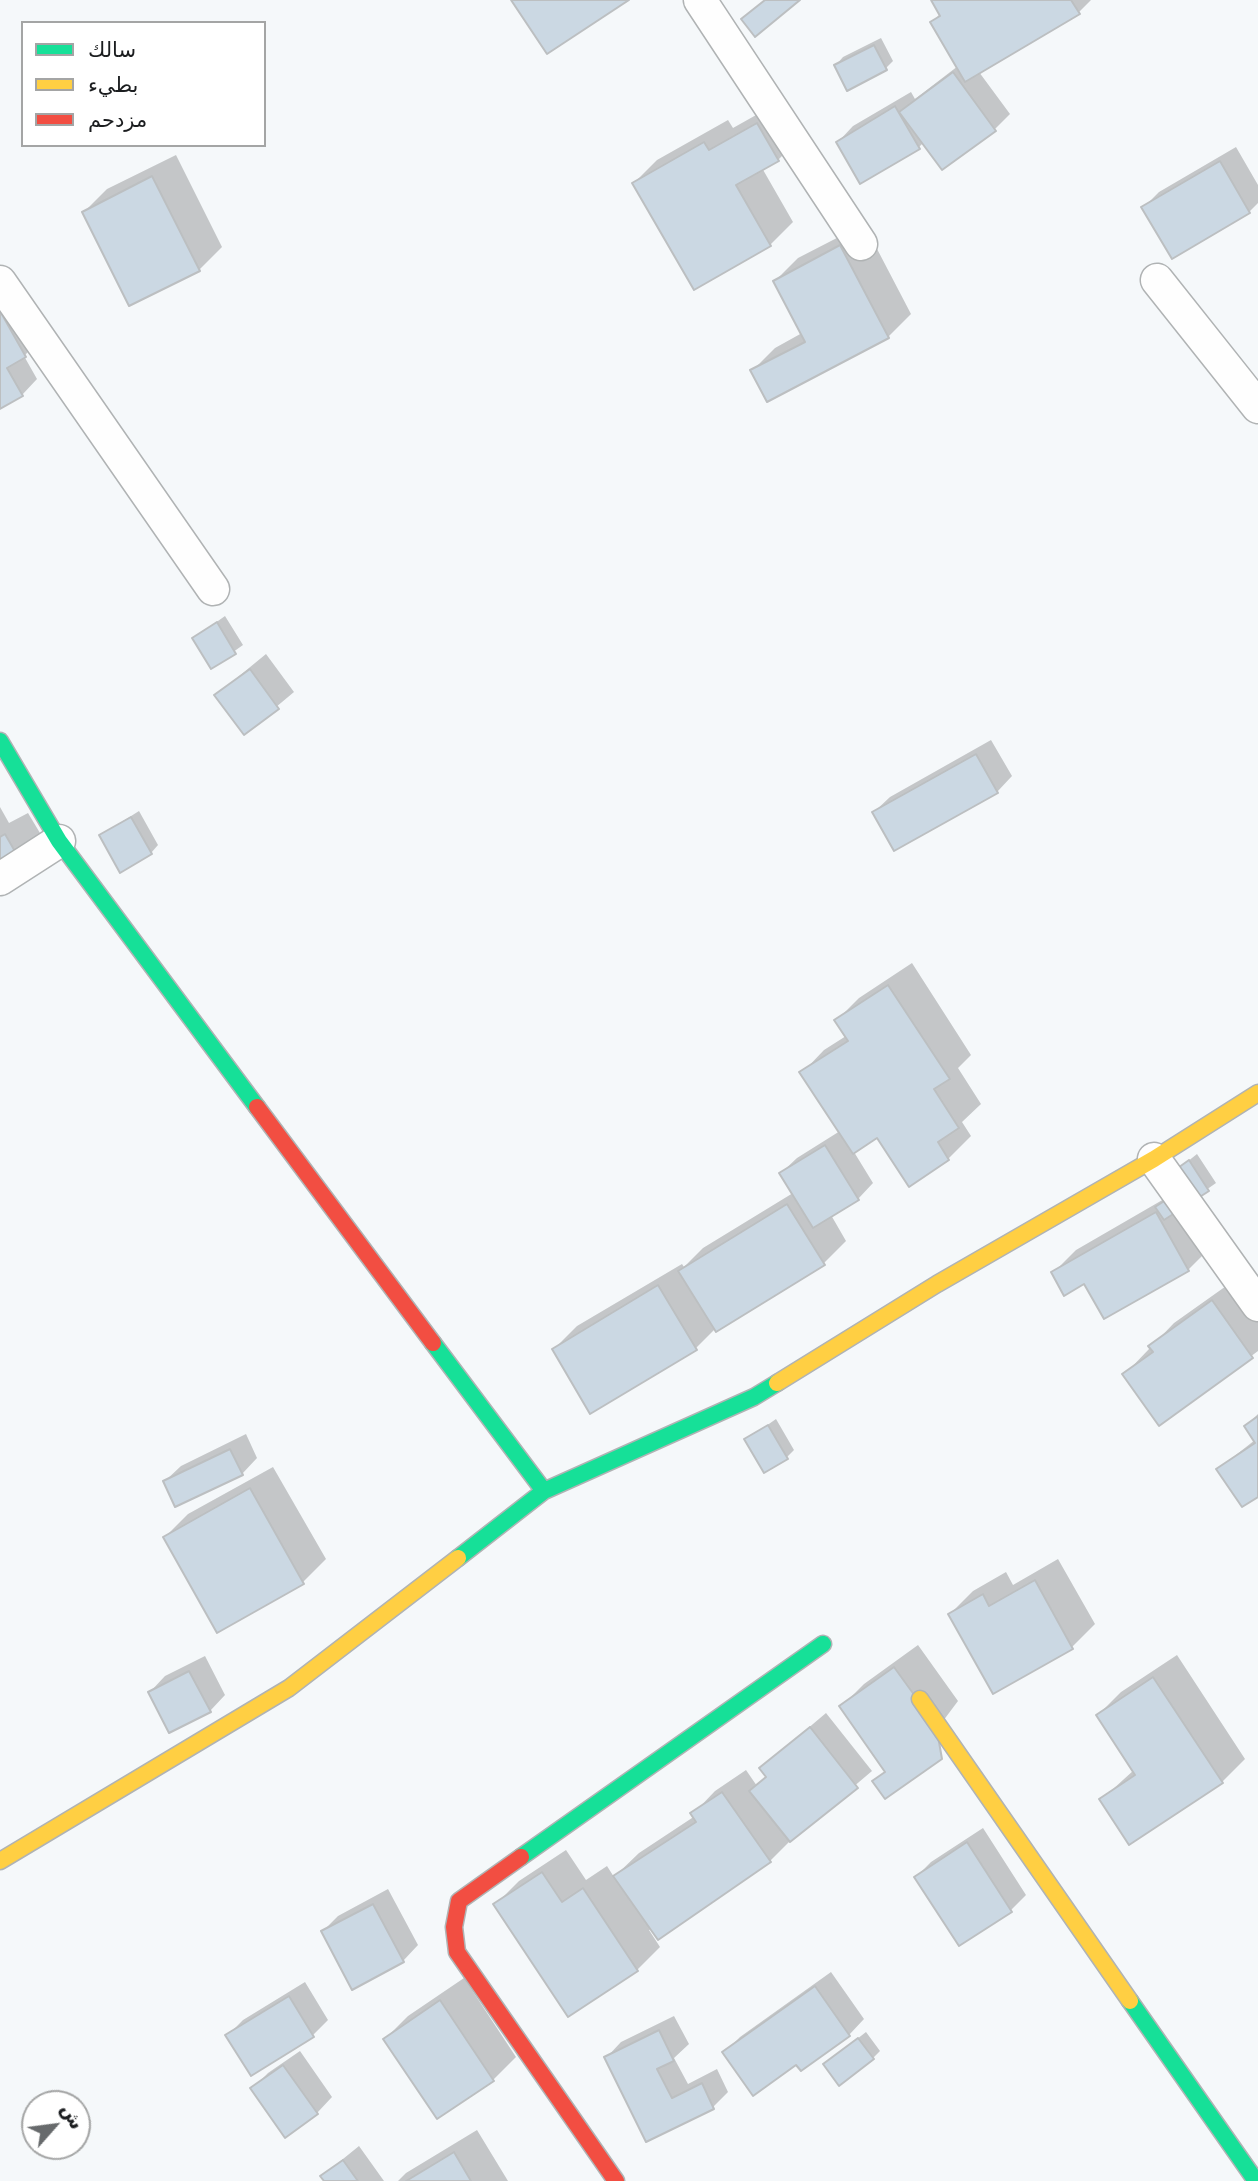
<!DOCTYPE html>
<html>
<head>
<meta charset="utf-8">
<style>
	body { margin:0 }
	#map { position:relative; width:1258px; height:2181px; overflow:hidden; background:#f5f8fa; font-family:"DejaVu Sans",Vazirmatn,sans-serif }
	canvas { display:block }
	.legend { position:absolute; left:21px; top:21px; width:245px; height:126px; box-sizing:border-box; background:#fff; border:2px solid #a4a5a5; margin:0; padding:9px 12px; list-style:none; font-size:21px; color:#1b1d1f }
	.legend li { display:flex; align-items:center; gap:14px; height:35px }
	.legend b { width:35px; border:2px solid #a4a5a5 }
	.north { position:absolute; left:21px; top:2090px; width:70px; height:70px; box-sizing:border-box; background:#fff; border:2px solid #a4a5a5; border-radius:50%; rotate:62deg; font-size:19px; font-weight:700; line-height:28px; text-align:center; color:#1b1d1f }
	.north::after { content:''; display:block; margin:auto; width:24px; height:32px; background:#676a6c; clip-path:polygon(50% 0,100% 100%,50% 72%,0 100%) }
</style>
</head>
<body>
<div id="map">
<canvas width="1258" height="2181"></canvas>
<ul class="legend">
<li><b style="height:9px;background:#16e098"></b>سالك</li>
<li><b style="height:9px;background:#ffcf43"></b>بطيء</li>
<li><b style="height:9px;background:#f24e42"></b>مزدحم</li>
</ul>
<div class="north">ش</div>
</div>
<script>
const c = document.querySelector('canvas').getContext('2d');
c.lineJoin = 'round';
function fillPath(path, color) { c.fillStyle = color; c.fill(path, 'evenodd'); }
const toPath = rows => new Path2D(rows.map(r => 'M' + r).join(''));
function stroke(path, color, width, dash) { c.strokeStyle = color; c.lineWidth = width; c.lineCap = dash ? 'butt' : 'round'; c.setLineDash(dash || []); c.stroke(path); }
const shadow = toPath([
	[933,0,1091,0,1078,13,979,72,1010,114,994,130,924,142,919,147,838,142,853,126,911,92,915,99,958,66,932,22,941,13],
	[881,38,893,61,885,69,836,65,843,57],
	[781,101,801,137,778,160,762,168,793,222,770,245,634,183,657,160,728,120,733,128],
	[1236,147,1258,185,1258,203,1249,212,1144,207,1159,192],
	[176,155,222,247,199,270,84,212,107,189],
	[864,224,911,314,888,337,752,371,775,348,802,333,775,281,798,258],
	[0,303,40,340,24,356,37,379,22,395,0,407],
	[225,616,243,645,212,667,194,638],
	[266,654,294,692,245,733,216,695],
	[991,740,1012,776,997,792,874,812,890,797],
	[0,807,9,823,28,813,46,843,0,879],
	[139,811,158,845,151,853,101,835],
	[912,963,971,1055,958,1068,981,1104,962,1122,971,1136,948,1159,909,1185,878,1136,854,1152,873,1183,858,1199,831,1215,846,1241,823,1264,715,1329,696,1348,554,1349,577,1326,682,1264,684,1267,703,1248,793,1193,781,1173,797,1158,840,1131,802,1073,824,1050,846,1036,836,1021,859,998],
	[1197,1154,1216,1183,1186,1204,1211,1247,1188,1270,1053,1273,1076,1250,1171,1195,1177,1170],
	[1236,1279,1258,1310,1258,1351,1160,1424,1125,1374,1174,1323],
	[1258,1414,1258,1495,1218,1469,1255,1440,1246,1426],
	[776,1419,794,1450,787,1457,746,1440],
	[246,1434,257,1458,242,1474,165,1481,181,1466],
	[273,1467,326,1559,303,1582,165,1537,188,1514],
	[1058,1559,1095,1624,1072,1647,994,1692,950,1614,973,1591,1006,1572,1013,1585],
	[918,1645,958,1701,886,1797,875,1781,886,1770,841,1707,864,1684],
	[1177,1655,1245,1759,1222,1782,1102,1799,1134,1770,1098,1715,1121,1692],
	[205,1656,225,1695,210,1711,150,1692,165,1676],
	[826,1713,872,1771,793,1838,770,1861,649,1930,660,1947,637,1970,496,1904,519,1881,566,1850,586,1880,607,1866,614,1877,639,1853,695,1816,693,1814,715,1791,746,1770,757,1786,767,1775,761,1768],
	[983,1828,1026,1895,1011,1910,960,1944,916,1877,931,1862],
	[388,1889,418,1945,403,1961,323,1931,338,1916],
	[831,1972,864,2019,849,2035,797,2062,725,2052,740,2037],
	[464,1978,516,2057,493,2080,438,2117,385,2039,408,2016],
	[305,1982,328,2020,313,2035,228,2035,243,2020],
	[674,2016,689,2044,674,2058,688,2084,717,2069,728,2092,713,2107,647,2140,606,2058,621,2042],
	[866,2032,880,2051,873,2058,825,2064],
	[300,2051,332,2097,317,2113,253,2088,268,2073],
	[477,2130,508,2181,398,2181,406,2173],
	[359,2146,384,2181,326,2181,322,2176]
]);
const building = toPath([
	[511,0,629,0,547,54,511,0],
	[765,0,800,0,755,37,741,19,765,0],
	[931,0,1071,0,1080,14,965,82,930,22,940,16,931,0],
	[874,45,887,70,847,91,834,65,874,45],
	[953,72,996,131,942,170,899,112,953,72],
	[895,106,920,149,860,184,836,142,895,106],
	[757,123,779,161,736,185,771,246,694,290,632,183,704,142,709,150,757,123],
	[1220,161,1250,213,1172,259,1141,207,1220,161],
	[152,176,200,271,129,306,82,212,152,176],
	[840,245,889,338,767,402,750,370,805,342,773,281,840,245],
	[0,311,26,357,7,368,23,396,0,409,0,311],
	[217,622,236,654,211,669,192,638,217,622],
	[250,669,279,709,244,735,214,695,250,669],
	[976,754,998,793,894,851,872,812,976,754],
	[131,817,152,854,120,873,99,835,131,817],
	[5,834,24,867,0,881,0,837,5,834],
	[888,985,950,1079,934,1089,959,1128,938,1142,949,1160,909,1187,877,1138,853,1154,799,1072,848,1041,834,1020,888,985],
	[825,1145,859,1200,813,1228,779,1173,825,1145],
	[1189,1160,1209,1191,1164,1220,1155,1207,1186,1187,1175,1170,1189,1160],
	[787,1204,825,1265,716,1332,678,1271,787,1204],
	[1156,1212,1189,1271,1104,1319,1084,1284,1064,1296,1051,1272,1156,1212],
	[658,1285,697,1350,590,1414,552,1349,658,1285],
	[1212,1300,1253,1358,1159,1426,1122,1374,1153,1352,1148,1346,1212,1300],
	[1258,1416,1258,1497,1242,1507,1216,1469,1255,1443,1244,1426,1258,1416],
	[768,1425,788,1459,764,1473,744,1439,768,1425],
	[230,1449,243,1475,175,1507,163,1481,230,1449],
	[250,1488,304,1584,217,1633,163,1537,250,1488],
	[1035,1580,1073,1649,993,1694,948,1614,983,1594,989,1606,1035,1580],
	[894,1667,936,1725,942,1759,885,1799,872,1781,885,1772,839,1706,894,1667],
	[189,1671,211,1712,169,1733,148,1692,189,1671],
	[1153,1677,1223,1783,1129,1845,1099,1799,1135,1775,1096,1715,1153,1677],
	[810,1727,858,1788,790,1842,749,1791,766,1777,759,1768,810,1727],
	[722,1792,771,1862,658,1940,613,1876,696,1822,690,1813,722,1792],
	[967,1842,1012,1912,959,1946,914,1877,967,1842],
	[542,1872,562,1902,583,1888,638,1971,568,2017,493,1904,542,1872],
	[373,1904,404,1962,352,1990,321,1931,373,1904],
	[815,1986,850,2036,801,2071,796,2065,753,2096,722,2052,815,1986],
	[289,1996,314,2037,251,2076,225,2035,289,1996],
	[440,2000,494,2081,437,2119,383,2039,440,2000],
	[659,2030,674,2061,657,2069,672,2098,702,2083,714,2109,646,2142,604,2057,659,2030],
	[858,2038,874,2059,839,2086,823,2064,858,2038],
	[283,2065,318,2114,285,2138,250,2088,283,2065],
	[454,2152,471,2181,406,2181,454,2152],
	[343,2160,358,2181,324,2181,320,2176,343,2160]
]);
const street = toPath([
	[700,0,861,244],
	[1157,280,1258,407],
	[0,282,213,589],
	[0,879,59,841],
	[1154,1159,1258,1305]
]);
const fast = toPath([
	[0,741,59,841,257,1107],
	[433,1343,544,1491],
	[458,1558,544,1491,754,1397,777,1383],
	[521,1857,823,1644],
	[1130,2001,1256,2181]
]);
const slow = toPath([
	[777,1383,937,1284,1154,1159,1258,1093],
	[920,1699,1130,2001],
	[0,1861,289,1688,458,1558]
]);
const jam = toPath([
	[257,1107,433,1343],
	[521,1857,459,1901,454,1927,457,1952,616,2181]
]);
fillPath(shadow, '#0003');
fillPath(building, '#cbd8e3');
stroke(building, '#bcbfc1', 2);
stroke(street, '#b0b3b4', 35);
stroke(fast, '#b0b3b4', 19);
stroke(slow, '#b0b3b4', 19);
stroke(jam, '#b0b3b4', 19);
stroke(street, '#fefefe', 32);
stroke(fast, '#16e098', 16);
stroke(slow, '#ffcf43', 16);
stroke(jam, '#f24e42', 16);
</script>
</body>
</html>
